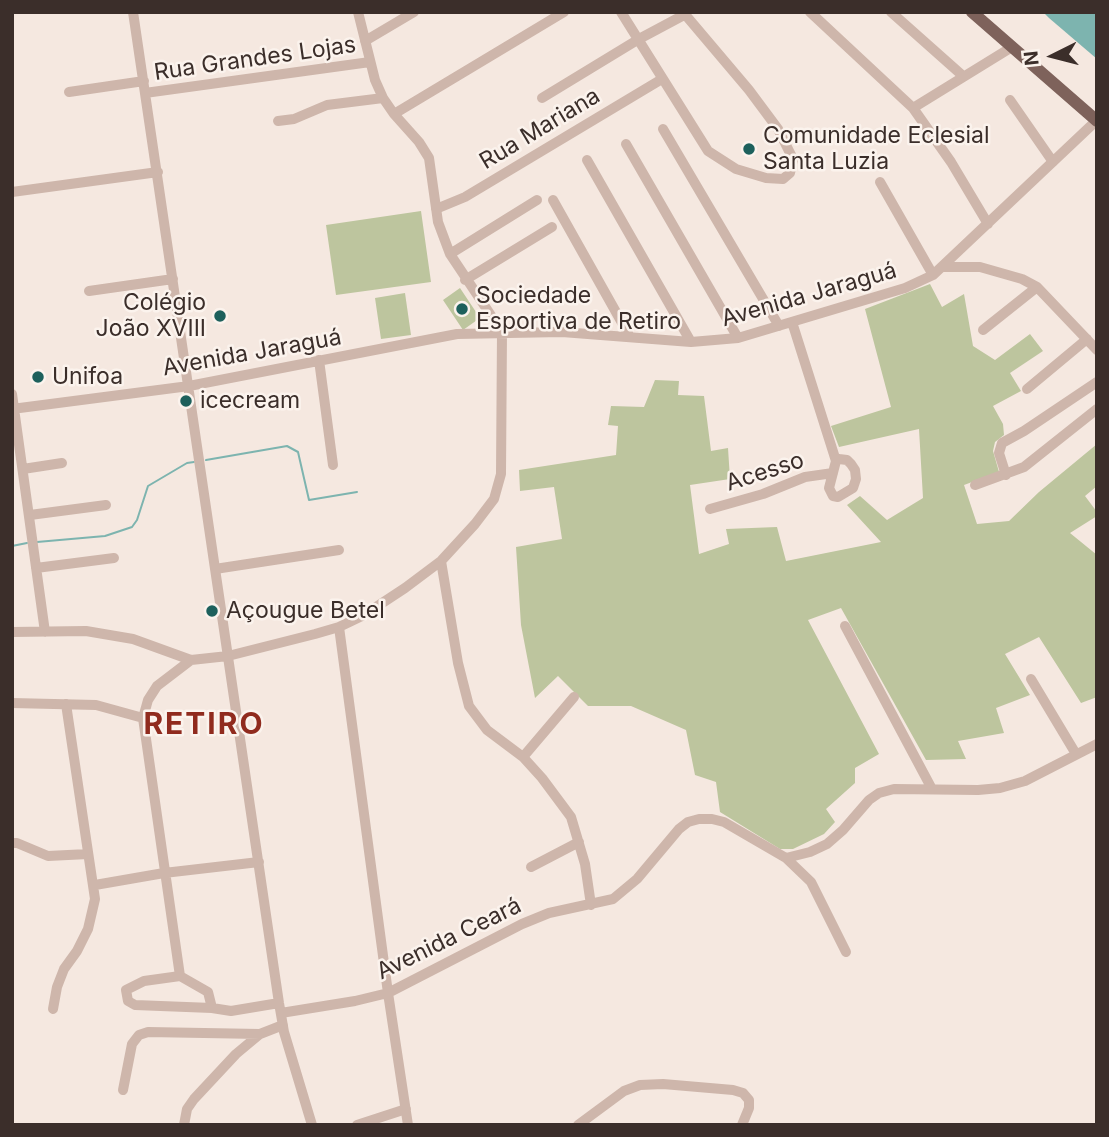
<!DOCTYPE html>
<html>
<head>
<meta charset="utf-8">
<style>
	body { margin:0 }
	#map { position:relative; width:1109px; height:1137px; overflow:hidden; background:#f5e8e0; font-family:Inter,sans-serif }
	canvas { display:block }
	.frame { position:absolute; inset:0; border:14px solid #3b2e2a; pointer-events:none }
	.north { position:absolute; left:1018px; top:21px; width:70px; height:70px; -webkit-text-stroke:5px #fbf3ed; paint-order:stroke; rotate:264deg; font-size:19px; font-weight:700; line-height:28px; text-align:center; color:#3b2e2a }
	.north::after { content:''; display:block; margin:auto; width:24px; height:32px; background:#3b2e2a; clip-path:polygon(50% 0,100% 100%,50% 72%,0 100%) }
</style>
</head>
<body>
<div id="map">
<canvas width="1109" height="1137"></canvas>
<div class="frame"></div>
<div class="north">N</div>
</div>
<script>
const c = document.querySelector('canvas').getContext('2d');
c.lineJoin = 'round';
function fillPath(path, color) { c.fillStyle = color; c.fill(path, 'evenodd'); }
const toPath = rows => new Path2D(rows.map(r => 'M' + r).join(''));
function stroke(path, color, width, dash) { c.strokeStyle = color; c.lineWidth = width; c.lineCap = dash ? 'butt' : 'round'; c.setLineDash(dash || []); c.stroke(path); }
function write(font, color, halo, rows, align = 'center') {
  c.font = font + ' Inter,sans-serif'; c.lineWidth = 5; c.setLineDash([]); c.textBaseline = 'middle'; c.strokeStyle = halo; c.fillStyle = color; for (const [text, x, y, turn = 0] of rows) {
    c.save(); c.translate(x, y); c.rotate((+turn || 0) * Math.PI / 180); c.textAlign = isNaN(turn) ? turn : align; if (halo) c.strokeText(text, 0, 0); c.fillText(text, 0, 0); c.restore();
  }
}
const green = toPath([
	[421,211,431,282,336,295,326,225],
	[930,284,942,307,964,294,973,346,995,360,1030,334,1043,351,1010,373,1021,391,993,406,1003,424,1004,435,995,442,993,451,999,472,964,485,977,524,1009,521,1039,492,1097,444,1097,486,1085,496,1097,512,1097,516,1070,533,1097,555,1097,697,1081,703,1039,637,1005,654,1030,695,996,708,1004,733,958,741,966,759,926,760,841,608,808,620,879,754,855,768,855,783,826,809,835,822,824,834,793,849,780,849,720,812,716,782,695,775,686,730,631,706,588,706,558,676,535,698,521,625,516,547,562,539,554,487,520,491,519,470,616,455,618,426,608,425,611,406,644,407,655,380,679,381,678,395,704,396,711,451,728,448,730,479,690,485,699,554,729,544,726,529,777,527,786,561,881,542,847,505,860,496,887,520,923,498,919,429,839,447,831,426,891,407,865,309],
	[460,288,480,318,463,330,443,300],
	[405,293,411,335,381,339,375,298]
]);
const water = toPath([
	[1043,12,1097,12,1097,59,1049,18]
]);
const stream = toPath([
	[206,460,287,446,298,452,309,500,357,492],
	[37,542,105,536,132,527,137,520,148,486,187,463,194,462],
	[12,546,27,543]
]);
const minor = toPath([
	[133,12,279,1003,284,1032,312,1125],
	[621,12,708,151,736,169,766,178,783,179,790,173,793,159,778,129,749,90,683,12],
	[810,12,913,108,951,162,988,224],
	[891,12,963,76],
	[365,41,414,12],
	[69,92,144,81],
	[145,93,370,62],
	[542,98,639,39,684,15],
	[1010,100,1053,162],
	[913,108,1012,47],
	[394,114,564,12],
	[278,121,294,119,327,105,383,98],
	[663,129,779,326],
	[626,144,738,338],
	[587,160,691,342],
	[880,182,933,275],
	[12,192,158,172],
	[553,200,630,337],
	[436,209,465,197,662,79],
	[450,254,537,200],
	[943,267,980,267,1022,279,1037,287,1097,350],
	[465,280,552,227],
	[89,291,173,279],
	[792,322,836,461],
	[983,330,1037,287],
	[319,360,333,465],
	[1027,389,1087,339],
	[12,394,45,632],
	[12,409,189,386,457,334,562,332,691,342,738,338,905,288,933,275,1096,121],
	[839,459,847,460,851,464,855,470,856,479,853,488,838,497,833,496,829,488,836,461,839,459],
	[23,469,62,463],
	[1006,475,999,453,1002,443,1024,431,1097,382],
	[975,485,1024,467,1097,409],
	[710,509,763,494,805,477,833,473],
	[30,515,106,505],
	[441,561,458,663,469,706,487,730,523,757,542,778,571,817,585,864,591,905],
	[36,568,114,558],
	[215,569,339,550],
	[845,626,932,789],
	[339,627,388,993,408,1125],
	[12,632,86,631,133,639,191,660,228,656,315,634,339,627,364,615,405,588,441,561,475,524,494,499,501,474,502,332,450,254,438,222,429,158,419,142,394,114,383,98,375,80,358,12],
	[1031,679,1076,754],
	[12,703,96,705,143,718],
	[523,757,574,697],
	[12,843,17,843,48,856,88,854],
	[786,858,810,852,827,844,843,830,869,800,879,793,894,789,978,790,1000,788,1025,781,1097,744],
	[531,867,579,842],
	[95,885,164,873,259,862],
	[180,976,143,718,148,700,157,686,191,660],
	[212,1008,208,992,180,976,144,981,126,990,128,1001,135,1005,212,1008,231,1011,279,1003],
	[53,1009,57,987,64,969,77,951,88,929,95,899,66,704],
	[281,1013,355,1001,388,993,522,924,549,913,613,899,637,879,679,829,688,822,699,819,712,819,724,822,786,858,811,882,846,952],
	[123,1090,132,1044,139,1035,148,1032,260,1034],
	[184,1125,187,1109,194,1099,236,1054,260,1034,283,1025],
	[357,1125,406,1109],
	[578,1125,624,1091,640,1085,663,1084,733,1090,743,1093,749,1100,749,1108,742,1125]
]);
const major = toPath([
	[972,12,1097,121]
]);
const markers = [
	[749,149,7,"#1d605c"],
	[462,309,7,"#1d605c"],
	[220,316,7,"#1d605c"],
	[38,377,7,"#1d605c"],
	[186,401,7,"#1d605c"],
	[212,611,7,"#1d605c"]
];
const streetNames = [
	["Rua Grandes Lojas",255,59,-8],
	["Rua Mariana",540,129,-31],
	["Avenida Jaraguá",809,295,-16],
	["Avenida Jaraguá",252,353,-10],
	["Acesso",765,472,-18],
	["Avenida Ceará",449,939,-26]
];
const poiNames = [
	["Comunidade Eclesial",763,136],
	["Santa Luzia",763,162],
	["Sociedade",476,296],
	["Esportiva de Retiro",476,322],
	["Colégio",206,303,"right"],
	["João XVIII",206,329,"right"],
	["Unifoa",52,377],
	["icecream",200,401],
	["Açougue Betel",226,611]
];
const districtNames = [
	["RETIRO",204,725]
];
fillPath(green, '#bdc59e');
fillPath(water, '#7db4af');
stroke(stream, '#7db4af', 2);
stroke(minor, '#ceb6ab', 10);
stroke(major, '#7e625b', 12);
for (const [x, y, r, color] of markers) { const dot = new Path2D(); dot.arc(x, y, r, 0, 2 * Math.PI); c.fillStyle = color; c.fill(dot); stroke(dot, '#fbf3ed', 2.5); }
write('23px', '#3b2e2a', '#fbf3ed', streetNames);
write('23px', '#3b2e2a', '#fbf3ed', poiNames, 'left');
c.letterSpacing = '2px';
write('bold 30px', '#902b1e', '#fbf3ed', districtNames);
c.letterSpacing = '0px';
</script>
</body>
</html>
